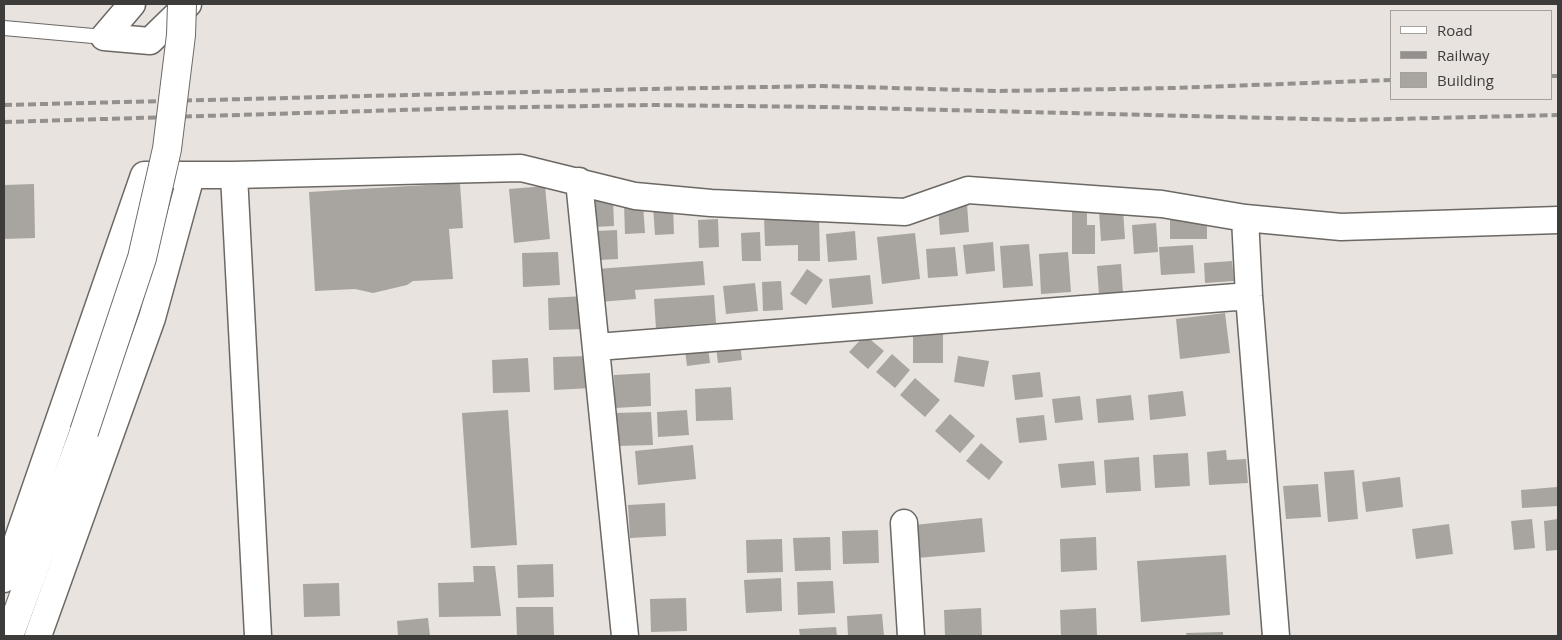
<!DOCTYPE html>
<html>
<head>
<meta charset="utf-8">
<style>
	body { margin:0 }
	#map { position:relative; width:1562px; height:640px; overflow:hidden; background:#e8e3de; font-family:"Open Sans",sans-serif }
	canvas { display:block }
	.frame { position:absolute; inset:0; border:5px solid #3e3c3a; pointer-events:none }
	.legend { position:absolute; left:1390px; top:10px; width:162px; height:90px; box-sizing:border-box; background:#e8e3de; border:1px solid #a4a09c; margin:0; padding:6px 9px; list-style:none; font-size:15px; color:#3e3c3a }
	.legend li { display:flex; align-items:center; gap:10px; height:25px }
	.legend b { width:25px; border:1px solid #a4a09c }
</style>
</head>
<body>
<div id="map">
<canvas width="1562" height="640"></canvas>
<div class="frame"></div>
<ul class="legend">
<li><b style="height:6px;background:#fff"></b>Road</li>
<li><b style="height:6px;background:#94908d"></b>Railway</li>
<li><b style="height:14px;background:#a8a49f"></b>Building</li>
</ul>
</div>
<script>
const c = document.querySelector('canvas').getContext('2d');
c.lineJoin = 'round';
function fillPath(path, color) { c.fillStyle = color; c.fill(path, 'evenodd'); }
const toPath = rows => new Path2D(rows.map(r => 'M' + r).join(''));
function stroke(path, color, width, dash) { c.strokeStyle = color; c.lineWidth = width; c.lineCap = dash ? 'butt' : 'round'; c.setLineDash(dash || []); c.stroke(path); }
const building = toPath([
	[460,183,463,228,449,229,453,279,413,281,407,285,373,293,355,289,315,291,309,192],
	[34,184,35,238,4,239,4,185],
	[545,186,550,239,514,243,509,189],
	[613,197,614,226,595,227,593,198],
	[643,204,645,233,625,234,624,205],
	[967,204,969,232,940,235,938,206],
	[673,206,674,234,655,235,653,207],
	[1123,210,1125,239,1101,241,1099,211],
	[1072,211,1087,211,1087,225,1095,225,1095,254,1072,254],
	[819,215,820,261,798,261,798,245,765,246,764,216],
	[718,219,719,247,699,248,698,220],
	[1170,220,1207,220,1207,239,1170,239],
	[1156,223,1158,252,1134,254,1132,225],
	[617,230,618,259,598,260,597,231],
	[855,231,857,260,828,262,826,234],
	[760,232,761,261,742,261,741,233],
	[915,233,920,279,882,284,877,237],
	[993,242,995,271,966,274,963,245],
	[1029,244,1033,286,1003,288,1000,246],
	[1193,245,1195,273,1161,275,1159,247],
	[955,247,958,276,928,278,926,249],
	[558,252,560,285,523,287,522,253],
	[1068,252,1071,292,1041,294,1039,254],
	[703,261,705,285,635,290,636,299,599,302,597,269],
	[1232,261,1234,281,1205,283,1204,263],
	[1121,264,1123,293,1099,295,1097,266],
	[807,269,823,280,806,305,790,294],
	[870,275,873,304,832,308,829,279],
	[781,281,783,310,763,311,762,282],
	[755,283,758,311,726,314,723,286],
	[714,295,716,323,656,328,654,299],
	[584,296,585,329,549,330,548,298],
	[1225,313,1230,353,1180,359,1176,319],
	[913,333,943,333,943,363,913,363],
	[865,335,884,351,868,369,849,352],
	[740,344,742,360,718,363,716,347],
	[708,347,710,363,687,366,685,350],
	[892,354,910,370,895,388,876,372],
	[589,356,591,388,554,390,553,357],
	[958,356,989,361,984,387,954,382],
	[528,358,530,392,493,393,492,360],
	[1040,372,1043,397,1015,400,1012,375],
	[650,373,651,406,615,408,614,375],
	[915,378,940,400,925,417,900,395],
	[731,387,733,420,696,421,695,389],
	[1183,391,1186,416,1150,420,1148,395],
	[1131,395,1134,420,1098,423,1096,399],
	[1080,396,1083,420,1055,423,1052,399],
	[508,410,517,545,471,548,462,413],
	[687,410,689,435,658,437,657,412],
	[651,412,653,445,616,446,615,413],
	[950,414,975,436,960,453,935,431],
	[1044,415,1047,440,1019,443,1016,418],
	[981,443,1003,462,989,480,966,461],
	[693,445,696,479,638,485,635,451],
	[1226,450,1227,460,1246,459,1248,483,1209,485,1207,452],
	[1188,453,1190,486,1155,488,1153,455],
	[1139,457,1141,491,1106,493,1104,460],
	[1094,461,1096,485,1061,488,1058,464],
	[1354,470,1358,519,1328,522,1324,472],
	[1400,477,1403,507,1366,512,1362,482],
	[1318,484,1321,517,1286,519,1283,486],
	[1557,487,1558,506,1522,508,1521,490],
	[665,503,666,536,630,538,628,505],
	[982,518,985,552,917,558,914,525],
	[1532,519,1535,548,1514,550,1511,521],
	[1558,519,1558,550,1546,551,1544,521],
	[1449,524,1453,554,1416,559,1412,529],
	[878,530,879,563,843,564,842,531],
	[830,537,831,570,795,571,793,538],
	[1096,537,1097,570,1061,572,1060,539],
	[782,539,783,572,747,573,746,540],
	[1226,555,1230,615,1141,622,1137,561],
	[553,564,554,597,518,598,517,565],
	[473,566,495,566,501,616,439,617,438,583,474,582],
	[781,578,782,611,746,613,744,580],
	[833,581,835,613,798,615,797,582],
	[339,583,340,616,304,617,303,584],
	[686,598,687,631,651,632,650,599],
	[516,607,553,607,554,636,517,636],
	[981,608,982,636,945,636,944,610],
	[1096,608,1097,636,1061,636,1060,610],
	[882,614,884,636,848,636,847,616],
	[428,618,430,636,398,636,397,621],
	[836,627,837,636,800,636,799,629],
	[1223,632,1223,636,1187,636,1186,633]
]);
const service = toPath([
	[4,28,104,37]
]);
const minor = toPath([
	[104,37,150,41,188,4],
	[104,37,132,4],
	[234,175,258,636],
	[579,181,625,636],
	[1245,218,1249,296,1276,636],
	[597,347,1249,296],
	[904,523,911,636],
	[4,579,144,175,234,175,521,168,635,196,711,203,905,212,968,190,1162,204,1245,218,1341,227,1558,220],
	[38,636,152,318,191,176]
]);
const tertiary = toPath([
	[9,636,84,432]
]);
const rail = toPath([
	[1551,76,1558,76],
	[4,105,649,89,823,86,1000,91,1173,88,1391,80],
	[4,122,470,108,649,105,825,107,1352,120,1558,115]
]);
const tertiaryBridge = toPath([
	[84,432,142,258,167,149,181,35,182,4]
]);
fillPath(building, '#a8a49f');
stroke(service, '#6c6864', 16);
stroke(minor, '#6c6864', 29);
stroke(tertiary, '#6c6864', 30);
stroke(service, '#fff', 14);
stroke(minor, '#fff', 26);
stroke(tertiary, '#fff', 28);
stroke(rail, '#94908d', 4, [8, 4]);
stroke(tertiaryBridge, '#6c6864', 30, []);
stroke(tertiaryBridge, '#fff', 28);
</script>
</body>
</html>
